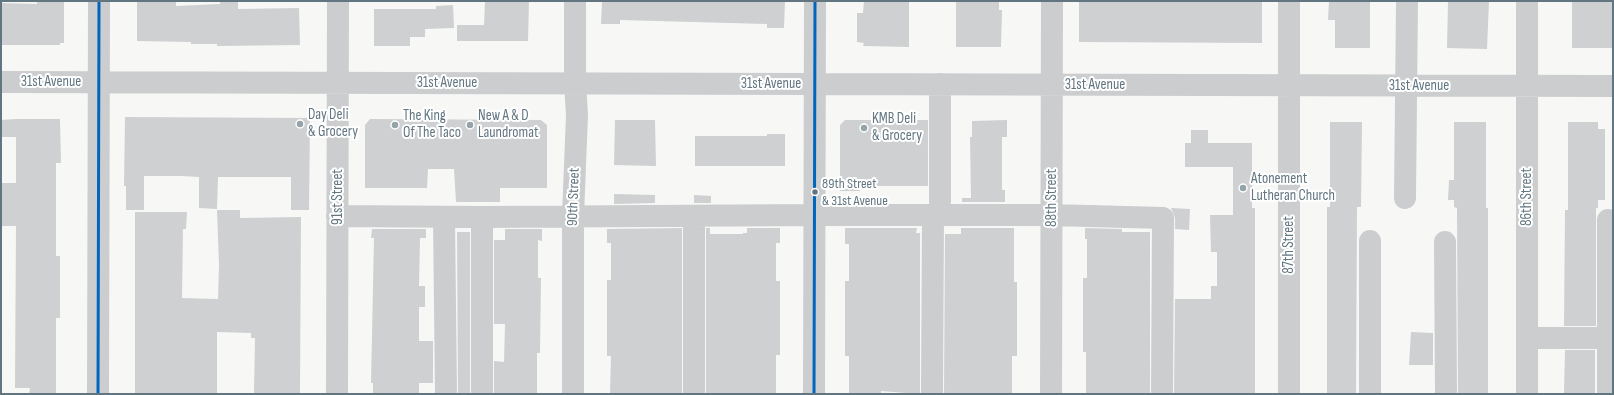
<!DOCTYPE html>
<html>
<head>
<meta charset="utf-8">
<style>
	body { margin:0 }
	#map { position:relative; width:1614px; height:395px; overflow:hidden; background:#f7f7f6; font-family:"Sofia Sans Condensed",sans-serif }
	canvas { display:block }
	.frame { position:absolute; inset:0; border:2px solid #627681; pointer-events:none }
</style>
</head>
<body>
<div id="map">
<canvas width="1614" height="395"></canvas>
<div class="frame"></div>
</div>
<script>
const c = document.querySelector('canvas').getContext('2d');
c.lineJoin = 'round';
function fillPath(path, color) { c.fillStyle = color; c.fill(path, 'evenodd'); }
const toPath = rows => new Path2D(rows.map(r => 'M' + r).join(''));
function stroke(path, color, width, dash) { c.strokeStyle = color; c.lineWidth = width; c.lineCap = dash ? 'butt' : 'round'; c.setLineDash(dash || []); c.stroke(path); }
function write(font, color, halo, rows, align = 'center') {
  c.font = font + ' "Sofia Sans Condensed",sans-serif'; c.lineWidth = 4; c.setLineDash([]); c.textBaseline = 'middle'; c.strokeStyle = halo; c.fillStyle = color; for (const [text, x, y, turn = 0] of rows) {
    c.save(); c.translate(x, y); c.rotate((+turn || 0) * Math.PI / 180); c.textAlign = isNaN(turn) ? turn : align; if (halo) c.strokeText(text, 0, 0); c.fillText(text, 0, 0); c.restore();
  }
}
const building = toPath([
	[37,1,64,2,64,43,60,43,60,45,1,45,1,3,37,4],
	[137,1,176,1,176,6,220,4,220,1,238,1,238,9,299,8,300,45,217,46,217,44,191,44,191,42,137,41],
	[485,1,529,1,528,41,457,41,457,25,484,25],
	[602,1,785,1,784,28,767,28,767,24,620,20,620,24,601,24],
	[864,1,909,1,909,47,863,46,864,43,857,42,857,13,863,13],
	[956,1,999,1,999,10,1002,10,1001,47,956,47],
	[1079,1,1262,1,1262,43,1079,42],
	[1329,1,1370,1,1370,48,1335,48,1335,20,1328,20],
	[1448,1,1489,1,1487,49,1447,48],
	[1572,1,1613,1,1613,48,1572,48],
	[453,5,454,28,425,29,425,37,410,37,410,46,374,46,374,9,436,9,436,6],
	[125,117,310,118,309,210,291,210,291,177,218,177,217,209,199,208,199,177,181,176,144,176,144,210,126,210,126,186,124,186],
	[16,119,60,119,61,163,56,163,56,256,60,256,60,318,56,318,56,394,29,394,30,388,15,388,16,226,1,226,1,183,16,183,16,137,1,137,1,120],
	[370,119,541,120,547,125,547,188,500,188,500,202,456,202,454,169,428,169,427,188,365,188,365,125],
	[615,120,655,120,656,166,614,165],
	[845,120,928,120,928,186,859,186,860,191,840,191,840,125],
	[1007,120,1007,137,1002,137,1002,190,1005,190,1005,202,962,202,962,198,971,198,970,137,972,137,972,121],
	[1330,122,1362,122,1361,207,1357,207,1356,394,1327,394,1327,207,1330,207],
	[1454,122,1486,122,1486,208,1488,208,1488,394,1458,394,1457,208,1454,207,1454,200,1448,200,1449,180,1454,180],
	[1568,122,1598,122,1598,129,1605,129,1605,200,1598,200,1598,208,1596,208,1596,326,1564,326,1565,210,1568,210],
	[1191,130,1208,130,1208,143,1252,143,1252,208,1255,208,1255,394,1174,394,1175,299,1211,299,1211,286,1217,286,1217,252,1211,252,1210,215,1233,215,1233,167,1185,167,1185,143,1191,143],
	[767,134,785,134,785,166,695,166,695,136,767,136],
	[614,194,655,195,655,203,614,204],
	[694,195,711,196,711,203,694,203],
	[1171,208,1190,209,1189,230,1175,229,1175,218],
	[217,210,240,210,240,218,301,217,300,394,254,394,255,338,251,338,251,333,217,332,217,394,135,394,135,212,187,212,186,229,183,229,182,298,218,299,219,265],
	[682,228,682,394,610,394,611,356,607,356,607,280,611,280,611,243,607,243,607,229],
	[706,228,710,228,710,234,743,234,743,233,747,233,747,228,780,228,780,243,776,243,776,281,780,281,780,355,776,355,776,394,706,394],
	[845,228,917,228,916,233,920,233,920,394,881,391,881,394,849,394,849,356,845,356,845,281,849,281,849,244,845,244],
	[961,228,1014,228,1014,282,1017,282,1017,356,1012,356,1012,394,944,394,945,234,961,234],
	[1085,228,1122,229,1122,232,1150,232,1150,394,1086,394,1086,352,1083,352,1083,278,1087,278,1087,239,1085,239],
	[372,229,426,229,426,238,420,238,419,286,425,286,425,307,419,307,419,341,433,341,433,383,419,383,419,394,373,394,373,383,371,383,374,238,371,238],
	[505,229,542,229,542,241,538,240,538,278,541,278,540,353,537,353,537,394,494,394,494,361,504,362,505,324,494,324,494,240,505,240],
	[457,232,470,232,470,394,458,394],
	[1411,332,1433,333,1433,365,1409,365],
	[1565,350,1595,350,1595,394,1564,394]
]);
const minor = toPath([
	[1,82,1613,86],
	[940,84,940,201],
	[1405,198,1407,1],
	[337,216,482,217,815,215,1052,215,1163,218,1162,394],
	[444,217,446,394],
	[1445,242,1446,394],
	[1527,338,1608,338],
	[98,394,99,1],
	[337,394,338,1],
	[482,394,482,217],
	[573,394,573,216,577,115,575,83,575,1],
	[694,394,694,216],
	[814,394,815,1],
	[932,394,933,215],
	[1051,394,1052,1],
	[1289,394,1289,1],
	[1370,394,1370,241],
	[1527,394,1527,1],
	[1608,394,1608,220]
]);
const bus1 = toPath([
	[98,394,99,1],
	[814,394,815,1]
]);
const markers = [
	[300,124,4,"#96a3aa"],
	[395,125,4,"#96a3aa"],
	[470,125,4,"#96a3aa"],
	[864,128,4,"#96a3aa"],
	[1243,188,4,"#96a3aa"],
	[815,192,3.5,"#627681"]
];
const busNames = [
	["89th Street",822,184],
	["& 31st Avenue",822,201]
];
const streetNames = [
	["31st Avenue",51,82],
	["31st Avenue",447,83],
	["31st Avenue",771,84],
	["31st Avenue",1095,85],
	["31st Avenue",1419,86],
	["91st Street",338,197,-90],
	["90th Street",574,197,-88],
	["86th Street",1527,197,-90],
	["88th Street",1052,198,-90],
	["87th Street",1289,245,-90]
];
const poiNames = [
	["Day Deli",308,115],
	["& Grocery",308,132],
	["The King",403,116],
	["Of The Taco",403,133],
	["New A & D",478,116],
	["Laundromat",478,133],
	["KMB Deli",872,119],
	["& Grocery",872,136],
	["Atonement",1251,179],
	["Lutheran Church",1251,196]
];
fillPath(building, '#ced0d1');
stroke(minor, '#cccdce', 22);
stroke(bus1, '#0065bd', 3);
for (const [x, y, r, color] of markers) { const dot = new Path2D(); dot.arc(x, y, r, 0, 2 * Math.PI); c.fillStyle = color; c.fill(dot); stroke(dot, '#fff', 1.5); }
write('14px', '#627681', '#fff', busNames, 'left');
write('15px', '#627681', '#fff', streetNames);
write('15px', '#627681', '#fff', poiNames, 'left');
</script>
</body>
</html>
